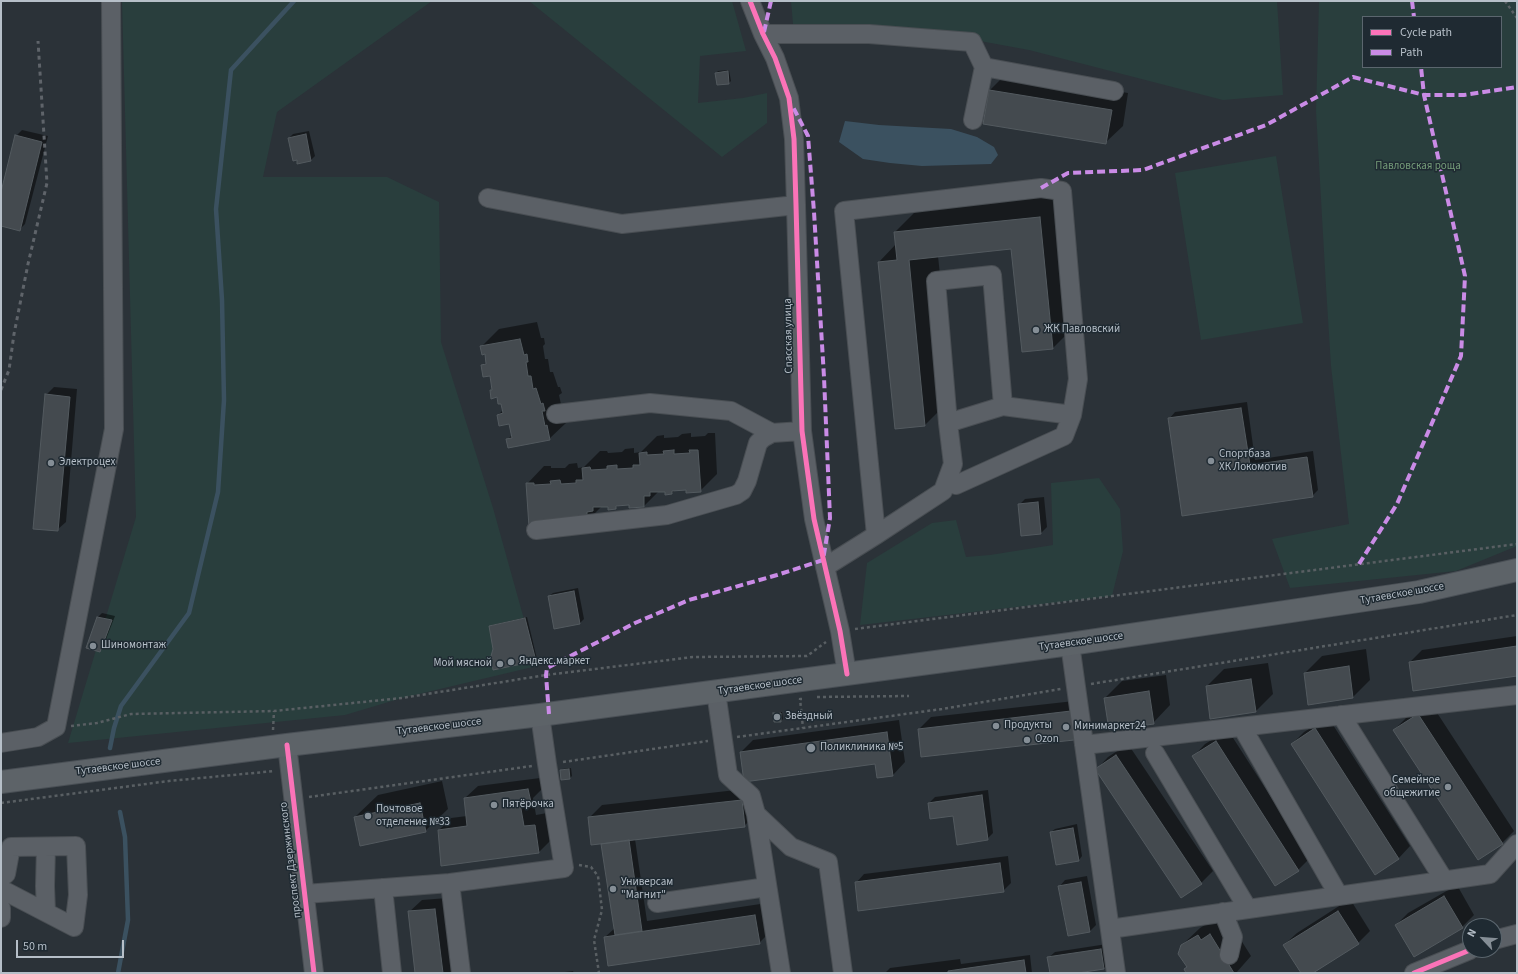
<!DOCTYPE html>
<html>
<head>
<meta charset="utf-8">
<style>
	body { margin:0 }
	#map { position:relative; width:1518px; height:974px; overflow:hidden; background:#2b3238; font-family:"Source Sans 3",sans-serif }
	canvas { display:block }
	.frame { position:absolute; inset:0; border:2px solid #b6bfc8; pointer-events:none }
	.legend { position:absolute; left:1362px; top:16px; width:140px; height:52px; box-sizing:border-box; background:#1f2a32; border:1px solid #5b666e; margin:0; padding:5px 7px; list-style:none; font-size:12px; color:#b6bfc8 }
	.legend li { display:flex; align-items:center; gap:8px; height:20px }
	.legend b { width:20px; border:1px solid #5b666e }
	.north { position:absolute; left:1462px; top:918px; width:40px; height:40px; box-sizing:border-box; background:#1f2a32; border:1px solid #5b666e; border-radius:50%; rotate:296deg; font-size:11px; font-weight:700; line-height:16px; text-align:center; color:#b6bfc8 }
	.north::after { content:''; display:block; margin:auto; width:14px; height:18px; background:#858e96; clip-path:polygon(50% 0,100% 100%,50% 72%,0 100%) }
	.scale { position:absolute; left:16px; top:940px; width:108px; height:18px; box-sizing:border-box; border:2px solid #b6bfc8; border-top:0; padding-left:5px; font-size:12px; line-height:14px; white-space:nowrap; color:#b6bfc8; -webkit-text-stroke:3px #1f2a32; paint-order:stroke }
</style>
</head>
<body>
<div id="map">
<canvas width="1518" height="974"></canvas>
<div class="frame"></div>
<ul class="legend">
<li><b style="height:5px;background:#fb73b8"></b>Cycle path</li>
<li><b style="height:5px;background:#ca8be6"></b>Path</li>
</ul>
<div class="north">N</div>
<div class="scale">50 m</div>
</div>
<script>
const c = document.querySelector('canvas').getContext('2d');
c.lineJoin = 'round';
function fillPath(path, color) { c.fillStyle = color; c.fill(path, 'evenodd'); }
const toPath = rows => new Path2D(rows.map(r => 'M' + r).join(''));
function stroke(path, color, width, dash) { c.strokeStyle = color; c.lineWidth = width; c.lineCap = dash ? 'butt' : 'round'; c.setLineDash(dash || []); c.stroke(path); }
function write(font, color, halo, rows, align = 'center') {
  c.font = font + ' "Source Sans 3",sans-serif'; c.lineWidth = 3; c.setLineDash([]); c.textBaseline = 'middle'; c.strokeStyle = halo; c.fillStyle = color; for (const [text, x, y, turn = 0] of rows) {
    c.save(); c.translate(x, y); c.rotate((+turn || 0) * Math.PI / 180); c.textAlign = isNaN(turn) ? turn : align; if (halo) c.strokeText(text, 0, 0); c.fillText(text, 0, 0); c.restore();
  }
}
const green = toPath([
	[122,1,432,1,277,112,263,177,387,177,439,202,441,342,493,508,537,666,402,698,345,715,68,743,136,517],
	[529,1,732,1,746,51,700,56,698,103,743,98,767,93,767,123,722,157],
	[791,1,1277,1,1283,95,1223,100,1029,50,942,34,793,24],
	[1319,1,1517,1,1517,546,1456,571,1290,588,1272,539,1349,524,1331,366,1326,287,1316,111],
	[1363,17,1501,17,1501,67,1363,67],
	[1276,156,1303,323,1201,340,1175,173],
	[1099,478,1120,509,1123,551,1112,596,860,625,867,563,932,523,956,520,966,557,990,555,1053,545,1051,483]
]);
const water = toPath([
	[845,121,879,125,951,129,977,137,994,147,998,155,991,164,922,166,890,163,863,159,839,142]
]);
const shadow = toPath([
	[729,70,731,81,729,83,718,84,716,73,718,71],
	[1007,73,1128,93,1123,126,1105,143,990,90],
	[22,130,48,136,25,224,19,230,1,225,1,196,16,136],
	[309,131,315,156,311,160,289,138,293,134],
	[1067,189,1081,320,1053,348,1023,351,1012,248,938,256,953,397,925,425,896,428,879,262,896,244,895,232,923,204],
	[537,322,541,338,544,338,545,344,543,346,545,359,548,359,550,372,553,372,558,387,560,387,562,393,559,395,562,409,567,422,549,439,507,440,512,435,510,423,498,415,503,410,502,403,498,396,491,390,493,388,491,375,482,366,487,361,485,353,481,347,499,329],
	[54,387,77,389,66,522,57,530,46,395],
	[1247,402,1255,460,1313,451,1318,490,1312,496,1183,514,1169,419,1175,412],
	[691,433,691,437,705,436,708,433,715,433,717,474,700,491,687,489,675,490,672,493,666,494,666,491,659,491,644,506,630,504,619,505,615,508,602,506,587,521,527,484,544,466,551,466,551,468,565,468,569,464,577,463,578,468,584,467,600,451,607,451,608,453,622,452,625,449,634,448,634,453,641,452,657,436,664,435,664,438,678,437,682,434],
	[1044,497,1047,527,1041,533,1019,505,1025,499],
	[578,588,584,619,580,623,555,628,549,596,553,593],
	[102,613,115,616,103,647,99,651,88,647,98,617],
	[527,617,537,659,535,660,494,649,490,627,492,625],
	[1517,636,1517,675,1410,662,1422,650],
	[1366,649,1370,680,1353,697,1309,704,1305,673,1322,656],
	[1268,663,1273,694,1256,711,1207,686,1224,669],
	[1166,675,1170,705,1153,723,1105,698,1122,681],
	[1083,700,1086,727,1073,739,919,729,931,717],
	[1430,702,1514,831,1502,843,1394,730,1406,718],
	[776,712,782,712,783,719,781,721,775,721,774,714],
	[1328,717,1410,846,1398,859,1292,744,1304,732],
	[899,720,905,762,893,775,878,777,876,763,741,752,753,740],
	[1228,730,1310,858,1298,870,1276,884,1193,757,1205,744],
	[1128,744,1213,871,1201,883,1096,770,1108,757],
	[571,768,572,776,570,778,561,779,561,771,562,769],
	[540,778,542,789,533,798,536,815,547,813,551,840,539,852,439,830,451,818,467,816,465,798,478,786],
	[442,781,448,809,425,831,355,817,378,795],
	[754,788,757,814,744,826,635,839,647,921,767,903,771,931,759,943,605,937,615,928,602,844,604,843,589,818,602,805],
	[988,790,993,833,987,839,954,815,929,803,935,797],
	[1077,824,1082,856,1079,860,1051,832,1055,829],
	[1008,856,1011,883,1003,891,856,883,864,874],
	[1087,876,1096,925,1090,931,1068,935,1059,887,1065,880],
	[1457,885,1474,915,1462,927,1396,925,1408,913],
	[447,898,456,973,416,973,409,912,422,900],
	[1350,899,1370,931,1358,943,1311,973,1302,973,1284,945,1297,933],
	[1216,918,1227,918,1251,956,1236,973,1187,973,1185,969,1188,966,1182,945,1200,928],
	[1107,944,1110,962,1104,968,1072,973,1051,973,1048,958,1055,952],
	[1030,955,1032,973,885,973,890,968,960,959,961,964],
	[573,971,574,973,557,973]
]);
const stream = toPath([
	[110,748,114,728,121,706,189,613,218,492,224,400,222,300,216,209,231,70,294,1],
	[118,973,128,920,125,837,120,812]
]);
const building = toPath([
	[728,71,729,84,717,85,715,73,728,71],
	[989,90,1112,110,1106,144,983,124,989,90],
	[306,134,311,161,297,164,297,160,293,161,288,138,306,134],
	[15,135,42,142,20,231,1,226,1,192,15,135],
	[1040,217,1053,349,1022,352,1011,249,909,260,925,426,895,429,878,262,897,260,894,232,1040,217],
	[520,339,524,355,527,354,528,362,526,362,528,376,531,376,533,389,536,388,541,404,543,403,545,411,542,411,545,426,547,425,550,440,508,448,506,439,512,438,509,424,499,426,497,415,503,413,501,404,498,404,497,397,491,399,490,390,492,390,490,376,483,377,481,365,486,364,485,354,482,355,480,346,520,339],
	[45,394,70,397,58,531,33,529,45,394],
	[1241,408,1250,465,1307,457,1313,497,1182,516,1168,418,1241,408],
	[674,450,674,454,690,453,689,450,698,450,701,492,686,493,686,490,672,491,672,494,665,495,665,492,650,492,650,496,644,496,644,507,629,508,629,505,616,506,616,509,608,510,608,507,593,507,593,511,587,512,587,522,529,527,526,483,534,483,534,485,551,484,550,481,560,480,561,484,576,483,576,480,583,480,582,468,590,467,591,470,607,469,607,466,617,465,617,469,633,468,633,465,640,465,639,453,647,452,647,455,664,454,663,451,674,450],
	[1038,502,1041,534,1021,536,1018,504,1038,502],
	[574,591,580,624,554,629,548,596,574,591],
	[97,617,112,620,100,652,86,648,97,617],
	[525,618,536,661,493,670,491,656,493,649,489,626,525,618],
	[1517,646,1517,676,1413,691,1409,662,1517,646],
	[1349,666,1353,698,1308,705,1304,673,1349,666],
	[1251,679,1256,712,1210,719,1206,686,1251,679],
	[1149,691,1154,724,1109,730,1104,698,1149,691],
	[1071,711,1074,740,921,757,918,729,1071,711],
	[773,713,781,713,781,722,774,722,773,713],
	[1418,714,1503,844,1478,860,1393,730,1418,714],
	[1315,728,1399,859,1375,875,1291,744,1315,728],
	[887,732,893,776,877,778,875,764,744,782,740,752,887,732],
	[1216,741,1299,871,1275,886,1192,756,1216,741],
	[1116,755,1202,884,1181,898,1095,769,1116,755],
	[569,769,570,779,561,780,560,770,569,769],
	[528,789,531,802,520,803,524,826,535,825,539,853,441,866,438,830,467,826,464,798,528,789],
	[982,795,988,840,957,845,953,816,930,819,928,803,982,795],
	[742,800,745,827,591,845,588,817,742,800],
	[420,803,426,832,360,846,354,817,420,803],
	[1073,828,1079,861,1056,865,1050,832,1073,828],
	[629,840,642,931,615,935,601,844,629,840],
	[1000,863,1004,892,858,911,855,882,1000,863],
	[1081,882,1090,932,1068,936,1058,886,1081,882],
	[1444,896,1463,928,1414,957,1395,925,1444,896],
	[435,909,443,973,415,973,408,911,435,909],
	[1338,911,1359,944,1313,973,1301,973,1283,945,1338,911],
	[755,915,760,944,608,966,604,937,755,915],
	[1210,934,1234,973,1186,973,1184,969,1187,967,1178,954,1181,945,1198,935,1201,940,1210,934],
	[1101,949,1104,969,1078,973,1050,973,1047,957,1101,949],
	[1024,960,1026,973,948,973,948,971,1024,960]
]);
const path = toPath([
	[1505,1,1517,18],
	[855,629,1517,544],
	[1091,684,1517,615],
	[817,697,909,696],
	[802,699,800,699,803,728],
	[71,726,97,723,131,714,274,711,402,698,546,675,693,657,807,656,826,642],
	[273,730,274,711],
	[737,737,942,709,1061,689],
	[563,762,708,741],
	[309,797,532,766],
	[1,803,169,781,275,771],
	[579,865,591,867,598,876,602,910,594,940,599,973]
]);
const minor = toPath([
	[750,1,763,34,775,58,789,98,794,139,796,205,802,431,814,519,840,631,847,674],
	[763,34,869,34,972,42,984,67,1114,91],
	[973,120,984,67],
	[488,198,622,224,796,205],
	[1003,406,1072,415],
	[556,414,650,403,731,411,772,433],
	[536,530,667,515,736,495,742,491,747,481,758,443,763,438,772,433,802,431],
	[876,535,844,211,1041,188,1062,191,1078,379,1072,415,1064,436,956,485],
	[825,567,876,535,943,491,953,464,948,423,936,281,992,275,1003,406,948,423],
	[1070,644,1116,973],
	[716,692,728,775,751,796,756,814,781,973],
	[1341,715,1444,880],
	[1242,727,1339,896],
	[1,743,38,737,56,727,114,429,111,1],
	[287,745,314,973],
	[1084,745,1517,695],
	[1155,753,1248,909],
	[756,814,791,847,828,862,843,973],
	[46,847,45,886,46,912],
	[1,878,6,874,11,847,76,846,78,895,74,927,1,889],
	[450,883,564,868,547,764,540,715],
	[383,888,392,973],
	[305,894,450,883,461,973],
	[657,903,767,887],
	[1,908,1,918],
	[1223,912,1233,937,1229,955],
	[1110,929,1490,874,1517,844],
	[1494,940,1517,934],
	[1414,973,1470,950]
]);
const major = toPath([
	[1,782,287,745,540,715,1070,644,1419,592,1517,570]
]);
const rail = toPath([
	[1,390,9,370,14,334,28,264,47,183,38,41]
]);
const quiet = toPath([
	[1412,1,1414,17],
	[764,32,771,1],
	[1041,188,1068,173,1143,170,1266,125,1353,77,1424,95,1464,95,1517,87],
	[1359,564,1397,504,1461,356,1465,276,1424,95,1421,67],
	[549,714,546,675,547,668,635,623,689,600,777,575,823,560,830,518,824,377,814,212,808,136,793,107]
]);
const cycleway = toPath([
	[750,1,763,34,775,58,789,98,794,139,796,205,802,431,814,519,840,631,847,674],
	[287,745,314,973],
	[1414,973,1470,950]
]);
const markers = [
	[1036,330,4,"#858e96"],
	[1211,461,4,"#858e96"],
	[51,463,4,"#858e96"],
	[93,646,4,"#858e96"],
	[511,662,4,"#858e96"],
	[500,664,4,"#858e96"],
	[777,717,4,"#858e96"],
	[996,726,4,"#858e96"],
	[1066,727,4,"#858e96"],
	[1027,740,4,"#858e96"],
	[811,748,5,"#858e96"],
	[1448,787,4,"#858e96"],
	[494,805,4,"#858e96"],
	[368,816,4,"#858e96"],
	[613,889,4,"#858e96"]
];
const parkNames = [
	["Павловская роща",1418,167]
];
const poiNames = [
	["ЖК Павловский",1044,330],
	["Спортбаза",1219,455],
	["ХК Локомотив",1219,468],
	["Электроцех",59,463],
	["Шиномонтаж",101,646],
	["Яндекс.маркет",519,662],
	["Мой мясной",492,664,"right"],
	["Звёздный",785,717],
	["Продукты",1004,726],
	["Минимаркет24",1074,727],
	["Ozon",1035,740],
	["Поликлиника №5",820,748],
	["Семейное",1440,781,"right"],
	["общежитие",1440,794,"right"],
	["Пятёрочка",502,805],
	["Почтовое",376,810],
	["отделение №33",376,823],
	["Универсам",621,883],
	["\"Магнит\"",621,896]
];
const streetNames = [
	["Спасская улица",789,336,-91],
	["Тутаевское шоссе",1402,594,-10],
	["Тутаевское шоссе",1081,642,-8],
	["Тутаевское шоссе",760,686,-8],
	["Тутаевское шоссе",439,727,-7],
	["Тутаевское шоссе",118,767,-7],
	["проспект Дзержинского",291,860,-97]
];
fillPath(green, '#293e3d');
fillPath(water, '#3b5160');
fillPath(shadow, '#0007');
stroke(stream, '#3b5160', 4.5);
fillPath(building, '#444a4f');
stroke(building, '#535a5f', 1);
stroke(minor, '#494e53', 20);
stroke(major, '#494f55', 24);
stroke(path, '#595f63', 2.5, [3, 3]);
stroke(minor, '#5b6066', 18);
stroke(major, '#5d6368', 22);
stroke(rail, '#5f646a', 3, [4, 4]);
stroke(quiet, '#ca8be6', 4, [8, 4]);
stroke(cycleway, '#fb73b8', 5);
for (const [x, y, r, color] of markers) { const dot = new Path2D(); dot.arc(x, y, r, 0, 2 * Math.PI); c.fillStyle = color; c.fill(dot); stroke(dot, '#1f2a32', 1.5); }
write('11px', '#759c79', '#1f2a32', parkNames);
write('11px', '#b6bfc8', '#1f2a32', poiNames, 'left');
write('11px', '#b6bfc8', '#1f2a32', streetNames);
</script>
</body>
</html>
